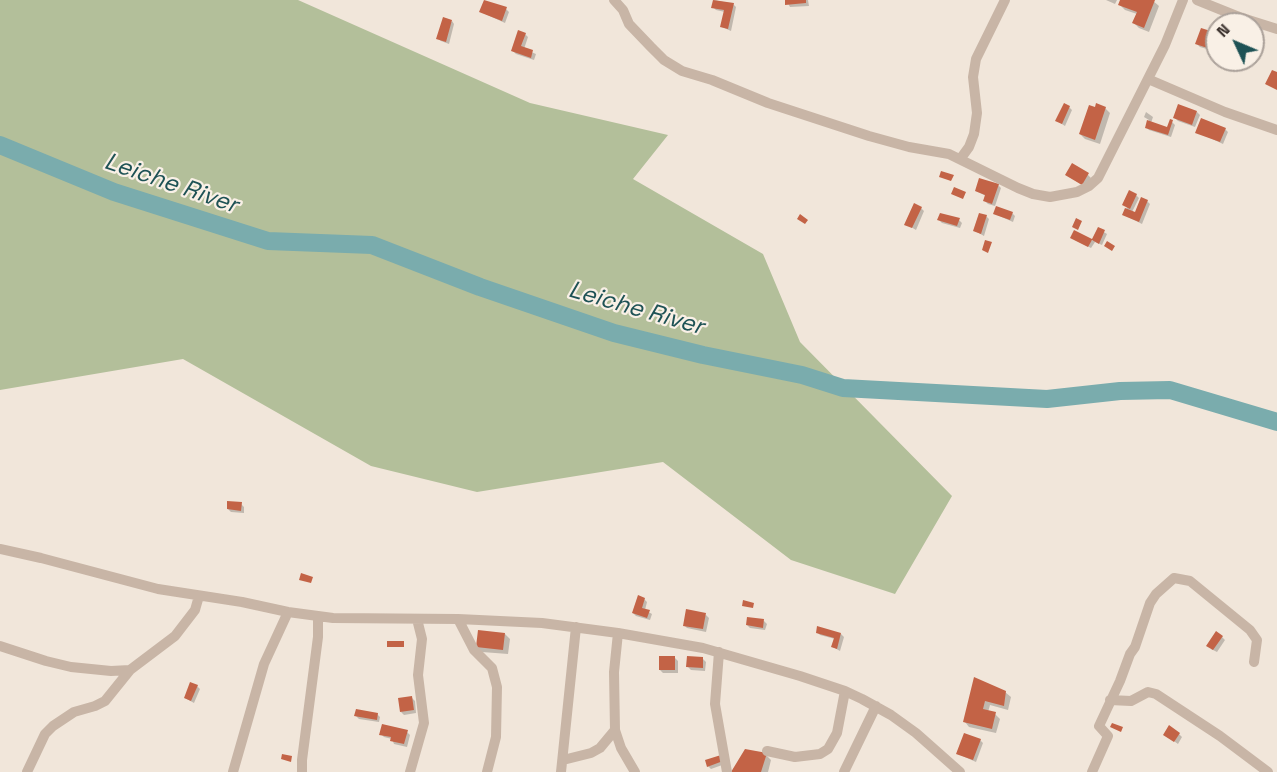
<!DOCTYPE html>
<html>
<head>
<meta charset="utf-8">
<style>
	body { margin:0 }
	#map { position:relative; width:1277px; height:772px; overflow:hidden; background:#f1e6da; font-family:"Space Grotesk",sans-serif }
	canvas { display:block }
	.north { position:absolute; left:1205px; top:12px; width:60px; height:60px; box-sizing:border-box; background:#f9f0e6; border:2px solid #aba19a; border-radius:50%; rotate:314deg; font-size:16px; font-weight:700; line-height:24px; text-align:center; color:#352b27 }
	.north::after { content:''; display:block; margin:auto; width:21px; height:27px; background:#1e5255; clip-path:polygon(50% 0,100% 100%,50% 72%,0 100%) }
</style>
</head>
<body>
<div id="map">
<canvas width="1277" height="772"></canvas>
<div class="north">N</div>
</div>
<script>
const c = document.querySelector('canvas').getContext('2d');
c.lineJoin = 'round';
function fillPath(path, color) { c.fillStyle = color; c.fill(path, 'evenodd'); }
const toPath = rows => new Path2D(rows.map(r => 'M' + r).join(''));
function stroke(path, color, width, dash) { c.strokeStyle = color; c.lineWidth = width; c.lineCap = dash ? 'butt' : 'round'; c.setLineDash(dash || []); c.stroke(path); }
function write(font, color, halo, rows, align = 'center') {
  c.font = font + ' "Space Grotesk",sans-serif'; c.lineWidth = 4.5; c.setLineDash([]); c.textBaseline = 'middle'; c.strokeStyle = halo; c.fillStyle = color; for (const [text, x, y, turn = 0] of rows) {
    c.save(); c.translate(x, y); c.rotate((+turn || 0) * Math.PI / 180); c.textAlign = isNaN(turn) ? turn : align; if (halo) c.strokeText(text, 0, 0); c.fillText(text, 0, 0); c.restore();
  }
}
const green = toPath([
	[0,0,298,0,530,103,668,135,633,179,763,254,800,342,952,496,895,594,791,560,663,462,477,492,371,466,183,359,0,390]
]);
const shadow = toPath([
	[714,0,733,4,736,7,731,31,722,27,725,12,716,10,713,7],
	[786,0,808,0,809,6,790,7],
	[1106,0,1117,0,1115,4],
	[1122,0,1152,0,1159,6,1149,32,1139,28,1134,23,1137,14,1125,10,1120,5],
	[506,9,509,12,505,23,481,12],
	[452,21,454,24,449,44,441,41,438,38],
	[525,34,528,37,524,49,536,54,534,60,516,54,513,51],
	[1217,35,1217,52,1200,47,1197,44],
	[1253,42,1263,48,1259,60,1253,58],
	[1069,107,1072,110,1065,126,1057,121],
	[1105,108,1110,113,1100,144,1085,139,1080,134],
	[1146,112,1153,117,1151,123,1168,128,1172,122,1175,125,1171,137,1149,130,1146,127,1149,120,1144,117],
	[1197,112,1200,115,1195,127,1178,121,1175,118],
	[1225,129,1228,132,1223,144,1197,132],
	[1067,175,1088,175,1091,178,1085,187],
	[998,185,1001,188,995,206,988,204,985,201,986,196,976,191],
	[1136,195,1139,198,1132,212,1136,214,1147,201,1150,204,1142,224,1124,215,1127,207,1124,205],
	[921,208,924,211,916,230,906,224],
	[1012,213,1015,216,1013,222,995,214],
	[986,216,989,219,984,236,975,231],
	[939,220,959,220,962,223,960,228,942,223],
	[1099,229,1107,234,1102,245,1095,242,1091,248,1075,240,1075,232,1092,241],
	[241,504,244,507,244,513,231,512,228,509],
	[644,599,647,602,645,610,652,614,650,620,636,616,633,613],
	[706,615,709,618,706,632,687,628,684,625],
	[764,621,767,624,765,630,750,628,747,625],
	[817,632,841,634,844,637,840,651,833,647,835,639,820,635],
	[505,634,510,639,508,654,482,652,477,647],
	[1222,637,1225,640,1217,652,1211,649],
	[675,658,678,661,678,673,663,673,660,670],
	[703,659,706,662,705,671,691,670,688,667],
	[975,679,1005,692,1011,697,1008,710,990,705,988,712,995,714,1000,719,996,733,969,727,965,722],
	[197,686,200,689,194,703,185,698],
	[412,698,415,701,416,713,404,715,401,712],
	[377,714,380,717,379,722,359,719,356,716],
	[407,732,410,735,407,747,394,744,392,739,384,737,381,734],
	[1179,734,1182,737,1178,744,1168,737],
	[980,740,983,743,976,762,958,754],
	[766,755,771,760,768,772,733,772],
	[721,756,725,764,711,769,708,766]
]);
const river = toPath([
	[0,145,114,192,268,241,372,245,480,287,614,333,703,355,802,375,843,388,1047,399,1120,391,1170,390,1277,422]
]);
const building = toPath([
	[484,0,507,7,502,21,479,12],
	[713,0,734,3,728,29,720,27,724,10,711,8],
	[785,0,806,0,806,3,785,5],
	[1120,0,1155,0,1144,28,1132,23,1137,12,1118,5],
	[443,17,452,20,446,42,436,39],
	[1201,28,1217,33,1217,51,1195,44],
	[518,30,526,33,521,46,533,50,531,58,511,51],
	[1253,41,1261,44,1256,58,1253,57],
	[1272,70,1277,72,1277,90,1265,84],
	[1064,103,1070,106,1062,124,1055,121],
	[1096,103,1106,107,1095,140,1079,134,1089,105,1095,107],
	[1178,104,1197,111,1192,125,1173,118],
	[1201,118,1226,128,1220,142,1195,133],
	[1170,119,1173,120,1168,135,1145,128,1147,120,1167,127],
	[1072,163,1089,173,1082,185,1065,175],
	[941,171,954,175,951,181,939,177],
	[979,178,999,184,992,204,983,201,985,195,975,191],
	[954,187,966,192,963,199,951,194],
	[1129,190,1137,194,1130,209,1122,205],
	[1141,197,1148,200,1139,222,1122,215,1125,208,1135,212],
	[914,203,922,207,912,228,904,225],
	[996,206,1013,212,1010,220,993,214],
	[940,213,960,218,957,226,937,220],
	[979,213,987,215,981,234,973,231],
	[800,214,808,220,805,224,797,219],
	[1076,218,1082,221,1078,230,1072,227],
	[1098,227,1105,230,1099,244,1092,240,1088,247,1070,238,1074,230,1092,239],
	[985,240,992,242,988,253,982,250],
	[1107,241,1115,246,1112,251,1104,246],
	[227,501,242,502,241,511,227,509],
	[301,573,313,577,311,583,299,580],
	[638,595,645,598,642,608,650,610,647,618,632,613],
	[743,600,754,603,753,608,742,606],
	[686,609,706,613,703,629,683,626],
	[747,617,764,619,763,628,746,625],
	[817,626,841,633,837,649,831,647,834,638,816,633],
	[478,630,505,633,503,650,476,647],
	[1216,631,1223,636,1213,650,1206,646],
	[387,641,404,641,404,647,387,647],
	[659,656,675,656,675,670,659,670],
	[687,656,703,657,703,668,686,667],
	[974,677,1006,691,1004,706,985,701,983,709,996,712,992,729,963,722],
	[190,682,198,685,191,701,184,698],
	[412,696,414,710,400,712,398,698],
	[356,709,378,713,377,720,354,716],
	[1112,723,1123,727,1121,732,1110,727],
	[382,724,408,730,404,744,390,741,391,737,379,735],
	[1169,725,1180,733,1174,742,1163,735],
	[964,733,981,739,973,760,956,754],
	[745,749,767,753,761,772,731,772],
	[282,754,292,756,291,762,281,759],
	[721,755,723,761,707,767,705,760]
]);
const street = toPath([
	[614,0,623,10,629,24,651,47,664,60,682,71,712,80,768,103,869,136,909,147,949,154,1018,188,1033,194,1050,197,1077,192,1089,186,1098,178,1165,45,1183,0],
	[1197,0,1239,17,1277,29],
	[1148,79,1225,112,1277,130],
	[961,158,969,147,974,134,977,113,973,77,976,59,1005,0],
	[0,549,41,558,158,589,242,602,288,612,333,618,458,619,542,623,618,633,703,648,800,676,845,691,862,699,891,715,916,733,960,772],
	[458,619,474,650,492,668,497,687,496,737,487,772],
	[618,633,614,672,615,730,621,748,635,772],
	[0,646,46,661,71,667,111,671,130,670],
	[719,652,715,704,727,772],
	[1110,700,1131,701,1148,692,1156,694,1220,736,1268,772],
	[767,751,795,757,820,754,828,749,837,733,845,691],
	[563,760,591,753,600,748,615,730],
	[27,772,45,734,53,726,74,712,95,706,105,701,130,670,175,636,195,610,199,596],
	[233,772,264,664,288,612],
	[302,772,302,760,318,637,318,616],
	[410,772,424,723,418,675,422,639,417,619],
	[561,772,576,627],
	[844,772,876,706],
	[1092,772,1108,736,1099,726,1120,681,1130,654,1135,647,1150,603,1156,594,1174,578,1190,581,1250,630,1257,640,1254,662]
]);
const waterNames = [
	["Leiche River",171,184,19],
	["Leiche River",636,309,16]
];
fillPath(green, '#b3bf9a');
fillPath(shadow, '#0003');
stroke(river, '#7aacad', 18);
fillPath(building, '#c36346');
stroke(street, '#c8b5a6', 10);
write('italic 24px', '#1e5255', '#f9f0e6', waterNames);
</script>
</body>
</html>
